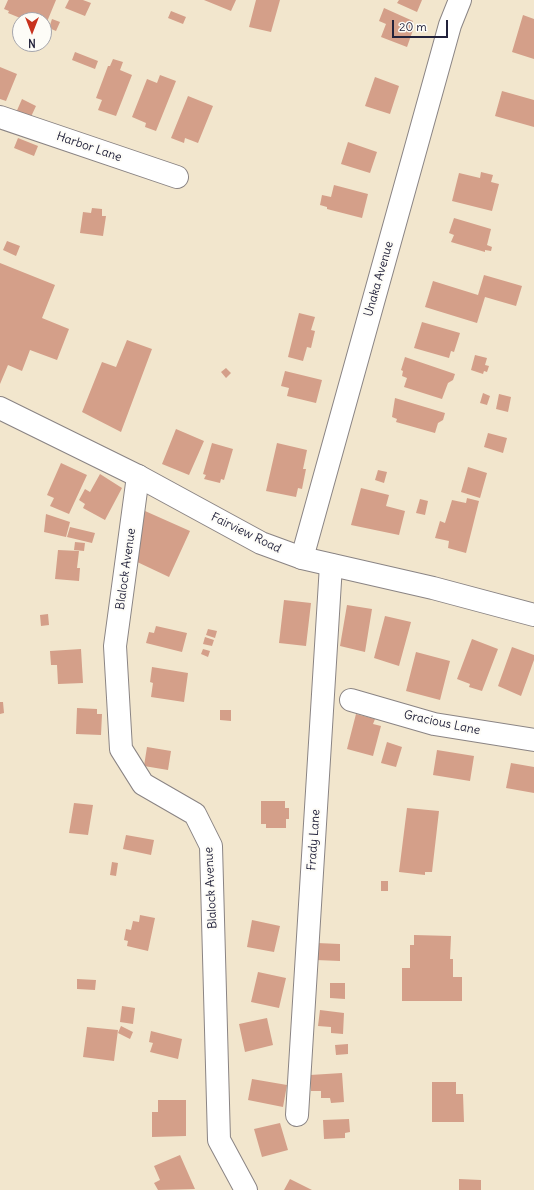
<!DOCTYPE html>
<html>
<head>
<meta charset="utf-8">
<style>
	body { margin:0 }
	#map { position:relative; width:534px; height:1190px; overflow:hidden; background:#f2e6cd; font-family:Delius,sans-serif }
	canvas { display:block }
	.north { position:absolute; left:12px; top:12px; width:40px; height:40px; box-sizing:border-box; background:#fdfcf7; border:1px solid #a5a5ac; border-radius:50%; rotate:180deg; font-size:11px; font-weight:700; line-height:16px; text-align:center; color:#22223b }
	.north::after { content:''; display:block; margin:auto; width:14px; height:18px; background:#c8321e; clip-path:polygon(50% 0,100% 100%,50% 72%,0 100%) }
	.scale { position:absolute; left:392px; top:20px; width:56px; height:18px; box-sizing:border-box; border:2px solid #22223b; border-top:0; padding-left:5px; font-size:12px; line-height:14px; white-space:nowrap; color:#22223b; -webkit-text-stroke:3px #fdfcf7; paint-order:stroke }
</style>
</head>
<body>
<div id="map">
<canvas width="534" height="1190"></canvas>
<div class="north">N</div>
<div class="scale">20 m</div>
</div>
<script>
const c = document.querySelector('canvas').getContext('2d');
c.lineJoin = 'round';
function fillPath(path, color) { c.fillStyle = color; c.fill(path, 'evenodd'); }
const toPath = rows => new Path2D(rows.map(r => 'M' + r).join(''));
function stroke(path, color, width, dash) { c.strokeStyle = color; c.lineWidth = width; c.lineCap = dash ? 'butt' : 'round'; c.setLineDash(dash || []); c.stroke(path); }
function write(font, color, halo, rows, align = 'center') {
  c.font = font + ' Delius,sans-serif'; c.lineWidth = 4; c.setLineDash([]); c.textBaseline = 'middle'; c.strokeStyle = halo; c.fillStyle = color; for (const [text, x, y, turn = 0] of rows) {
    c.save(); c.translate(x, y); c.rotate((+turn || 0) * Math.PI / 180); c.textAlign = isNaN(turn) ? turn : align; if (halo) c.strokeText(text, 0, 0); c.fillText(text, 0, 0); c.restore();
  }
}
const building = toPath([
	[8,0,56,0,44,29,44,20,25,20,8,13,9,11,4,9],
	[69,0,83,0,91,3,85,16,65,8],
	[204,0,236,0,231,11],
	[256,0,280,0,271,32,249,27],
	[399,0,422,0,417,12,397,3],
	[384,8,413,21,410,29,413,30,407,47,381,37,386,24,379,21],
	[171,11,186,17,183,24,168,18],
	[523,15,534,19,534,59,512,52],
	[52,19,60,22,56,31,49,28],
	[75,52,98,61,95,69,72,60],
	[113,59,123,62,120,70,132,75,116,116,98,110,102,100,96,98,108,66,110,66],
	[0,67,17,74,6,101,0,99],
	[160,75,176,81,156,131,145,127,146,123,132,117,147,79,157,83],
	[375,77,399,86,390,114,365,106],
	[502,91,534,100,534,127,495,116],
	[188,96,213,106,198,143,185,138,184,143,171,138],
	[22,99,36,106,29,121,15,115],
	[18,138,38,146,34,156,14,148],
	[348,142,377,152,370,173,341,164],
	[481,172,493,175,491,182,499,184,492,211,452,201,459,173,480,178],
	[334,185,368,194,362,218,327,209,327,207,320,205,322,195,331,197],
	[92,208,102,209,102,216,106,216,103,236,80,233,83,212,91,213],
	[454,218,491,229,487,245,492,247,491,251,485,250,485,252,451,242,454,235,449,233],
	[7,241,20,246,16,256,3,250],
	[0,263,55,285,42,318,69,329,57,360,30,350,22,371,8,365,0,384],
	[484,275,522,286,516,306,485,297,477,323,425,307,433,281,478,295],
	[299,313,315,317,311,330,315,331,311,348,307,347,303,361,288,357],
	[422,322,460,333,454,352,451,351,449,358,414,348],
	[127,340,152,349,121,432,82,412,102,362,116,367],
	[475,355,487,358,485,365,489,366,487,372,484,371,483,374,471,370],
	[405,357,455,374,453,380,448,383,442,399,404,387,407,378,402,376,403,371,401,370],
	[226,368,231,373,226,378,221,372],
	[285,371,322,380,316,403,287,396,289,388,281,386],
	[483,393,490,396,487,405,480,403],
	[499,394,511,397,508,412,496,409],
	[395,398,445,413,443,420,438,423,435,433,396,422,397,419,392,417],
	[176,429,204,441,189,475,162,464],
	[488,433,507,438,503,453,484,447],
	[212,443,233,449,224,480,221,479,220,483,204,479,206,475,203,474],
	[277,443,307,450,303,469,306,469,302,489,298,488,296,497,266,491],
	[61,463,87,475,69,514,50,506,54,498,47,495],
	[468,467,487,473,480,498,461,492],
	[378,470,387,472,384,483,375,480],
	[100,474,122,488,105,520,83,508,85,504,79,500,85,489,90,492],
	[361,488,389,495,386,506,405,511,399,535,351,525],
	[467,498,479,501,466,553,448,548,449,541,435,538,440,521,445,523,452,500,466,503],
	[420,499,428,501,425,515,416,513],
	[145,511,190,531,169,577,133,560],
	[46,514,70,522,66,537,44,532],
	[70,527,95,533,92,543,67,537],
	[75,542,85,543,84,551,74,550],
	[58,550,79,551,77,568,80,568,79,581,55,579],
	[284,600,311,603,306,646,279,643],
	[347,605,372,609,365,652,340,646],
	[48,614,49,625,41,626,40,615],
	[385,616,411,622,399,666,374,658],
	[156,626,187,633,182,652,146,643,149,632,154,633],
	[208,629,217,631,215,638,206,635],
	[205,637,214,640,212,646,203,644],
	[472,639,498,649,482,691,469,687,470,684,457,679],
	[512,647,534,655,534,660,521,696,498,686],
	[81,649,83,683,58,684,57,665,51,665,50,651],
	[203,649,210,651,208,657,201,654],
	[416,652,450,661,440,700,406,691],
	[152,667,188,673,184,702,151,697,153,683,150,682],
	[0,702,3,702,4,713,0,714],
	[77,708,97,709,97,714,102,714,101,735,76,734],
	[220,710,231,710,231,721,220,720],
	[356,714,375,719,373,724,381,726,373,756,347,749],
	[387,742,402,747,396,767,381,763],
	[147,747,171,751,168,770,144,766],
	[437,750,474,756,470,781,433,775],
	[511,763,534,767,534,793,506,788],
	[261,801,285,801,285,808,289,808,289,819,286,819,286,828,266,828,266,824,261,824],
	[74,803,93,805,88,835,69,833],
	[407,808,439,811,432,872,425,872,425,875,399,872],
	[126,835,154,840,151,855,123,849],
	[112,862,118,863,116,876,110,875],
	[381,881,388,881,388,891,381,891],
	[140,915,155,918,148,951,127,946,128,941,124,940,126,929,131,930,133,921,139,922],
	[252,920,280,926,274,952,247,947],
	[414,935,451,936,450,959,453,959,453,977,462,977,462,1001,402,1001,402,968,410,968,410,945,414,945],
	[317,943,340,944,340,961,316,960],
	[258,972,286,978,279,1008,251,1002],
	[77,979,96,980,95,990,77,989],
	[330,983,345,983,345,999,330,998],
	[122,1006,135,1008,133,1024,120,1022],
	[320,1010,344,1013,343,1034,331,1033,331,1027,318,1026],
	[267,1018,273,1045,245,1052,239,1024],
	[121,1026,133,1032,130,1039,118,1033],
	[87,1027,118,1030,114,1061,83,1057],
	[151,1031,182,1039,178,1059,150,1052,153,1043,149,1042],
	[348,1044,348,1054,336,1055,335,1045],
	[342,1073,344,1102,331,1103,330,1098,321,1098,321,1091,311,1091,310,1075],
	[252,1079,287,1085,283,1107,248,1100],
	[432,1082,456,1082,456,1094,463,1094,464,1122,432,1122],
	[158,1100,186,1100,186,1136,152,1137,152,1112,158,1112],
	[349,1119,350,1132,345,1133,345,1138,324,1139,323,1120],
	[280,1123,288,1150,262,1157,254,1129],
	[180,1155,195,1189,158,1190,154,1183,160,1180,154,1166],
	[290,1179,312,1190,284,1190],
	[459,1179,481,1180,481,1190,459,1190]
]);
const minor = toPath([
	[0,117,177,177],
	[138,476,115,646,121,749,143,784,195,814,211,846,219,1140,246,1190],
	[302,558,450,25,460,0],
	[351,700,434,724,534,740],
	[297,1115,331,565]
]);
const major = toPath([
	[0,408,138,476,261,543,302,558,433,588,534,615]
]);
const streetNames = [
	["Harbor Lane",89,147,19],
	["Unaka Avenue",379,279,-74],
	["Fairview Road",246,533,26],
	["Blalock Avenue",126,569,-82],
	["Gracious Lane",442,723,12],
	["Frady Lane",314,840,-86],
	["Blalock Avenue",211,888,-93]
];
fillPath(building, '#d49f89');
stroke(minor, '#8a8484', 24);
stroke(major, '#8a8484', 24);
stroke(minor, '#fff', 22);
stroke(major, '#fff', 22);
write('12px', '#22223b', '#fdfcf7', streetNames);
</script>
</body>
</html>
